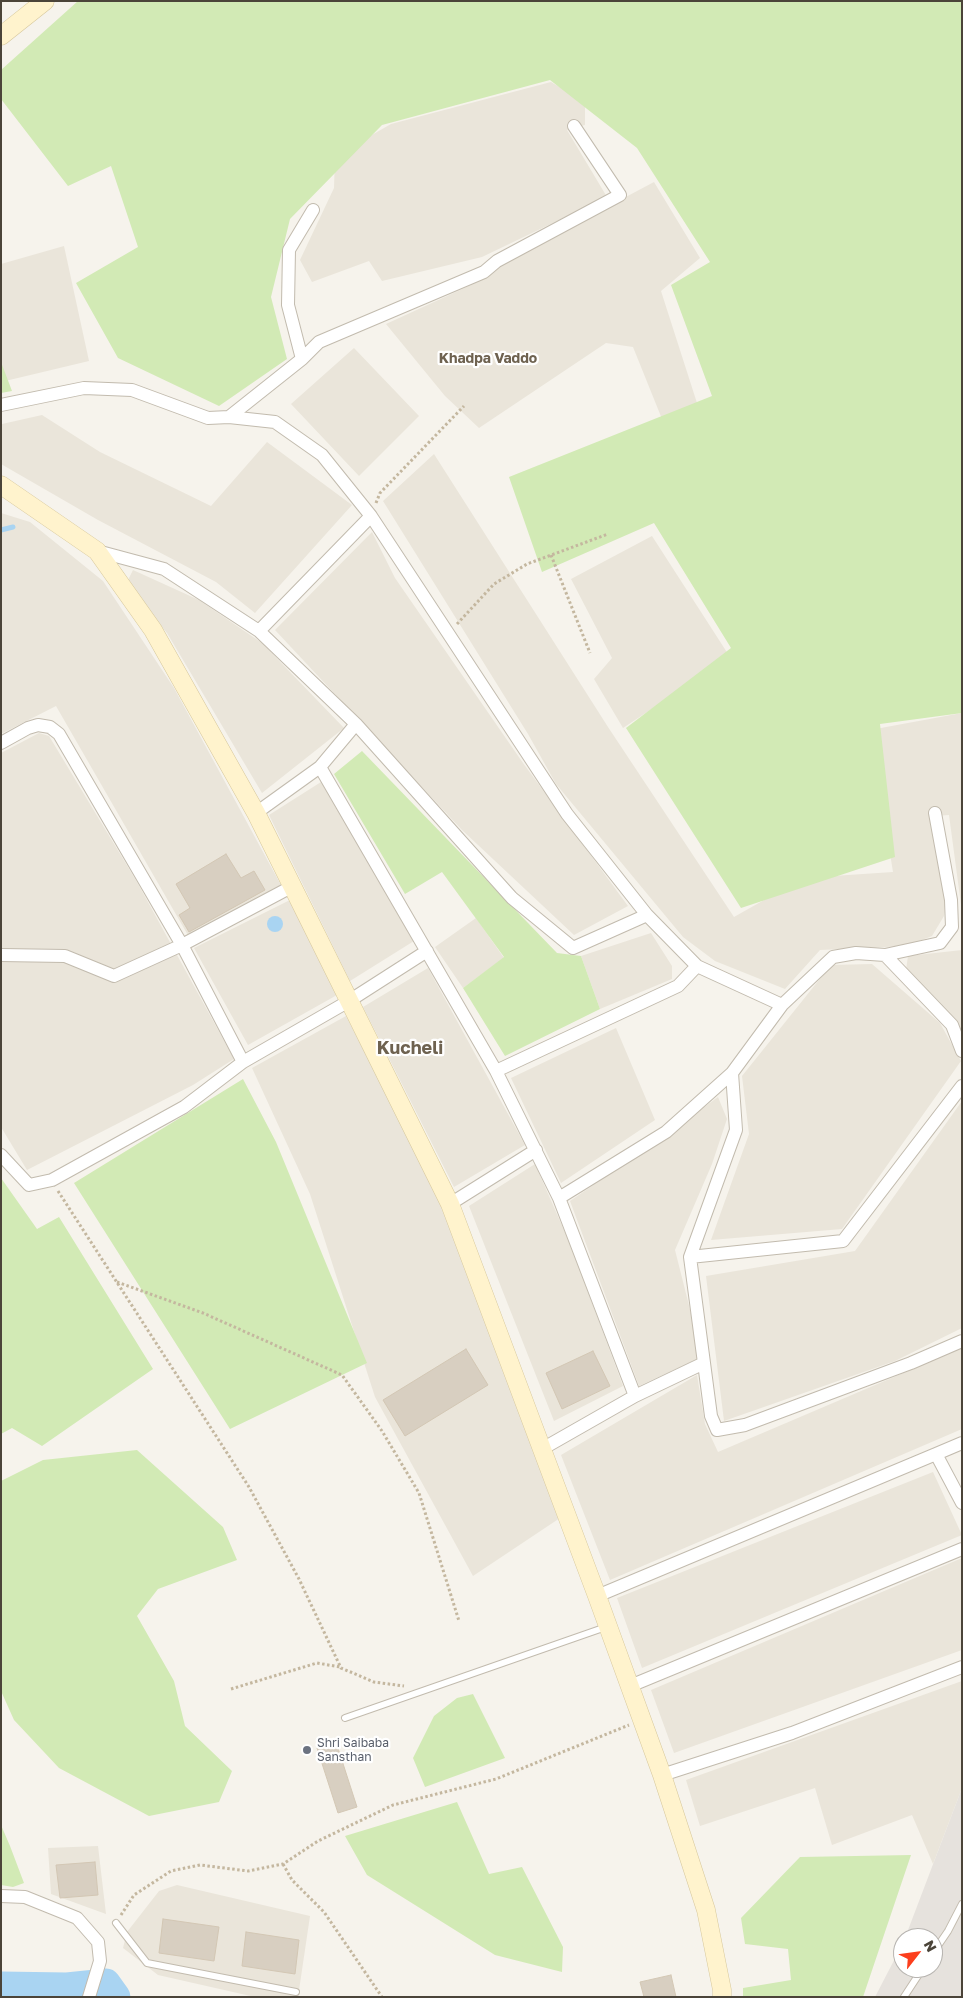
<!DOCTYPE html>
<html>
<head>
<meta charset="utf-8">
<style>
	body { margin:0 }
	#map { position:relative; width:963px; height:1998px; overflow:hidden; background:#f6f3ec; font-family:"Golos Text",sans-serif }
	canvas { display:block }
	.frame { position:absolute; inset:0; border:2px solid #4b4439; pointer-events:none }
	.north { position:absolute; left:893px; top:1928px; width:50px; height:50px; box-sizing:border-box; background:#fff; border:1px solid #b7b4b0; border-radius:50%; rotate:60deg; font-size:14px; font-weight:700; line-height:20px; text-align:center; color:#4b4439 }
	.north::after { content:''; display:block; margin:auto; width:18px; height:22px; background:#fc3f1d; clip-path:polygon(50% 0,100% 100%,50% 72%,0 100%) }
</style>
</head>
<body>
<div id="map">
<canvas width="963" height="1998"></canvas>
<div class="frame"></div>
<div class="north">N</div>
</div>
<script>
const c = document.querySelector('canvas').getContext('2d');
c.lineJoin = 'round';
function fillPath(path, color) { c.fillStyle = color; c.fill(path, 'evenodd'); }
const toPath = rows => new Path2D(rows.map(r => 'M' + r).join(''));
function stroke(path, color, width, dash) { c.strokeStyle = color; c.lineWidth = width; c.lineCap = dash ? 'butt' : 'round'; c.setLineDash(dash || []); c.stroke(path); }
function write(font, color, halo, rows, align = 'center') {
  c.font = font + ' "Golos Text",sans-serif'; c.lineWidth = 4.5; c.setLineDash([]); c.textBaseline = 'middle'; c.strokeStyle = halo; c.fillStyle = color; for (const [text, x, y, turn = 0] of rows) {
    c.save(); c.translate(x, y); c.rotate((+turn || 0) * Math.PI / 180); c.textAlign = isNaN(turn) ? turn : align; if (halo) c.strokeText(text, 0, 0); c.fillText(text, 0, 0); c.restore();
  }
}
const residential = toPath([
	[551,82,585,102,585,125,567,130,607,197,482,257,382,281,369,261,312,282,300,260,334,188,335,156,391,124],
	[654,182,700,258,661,291,697,403,662,419,633,347,606,343,479,428,445,396,386,324,471,285,526,250],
	[64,246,89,361,1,382,1,264],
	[354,348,419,416,359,476,291,404],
	[42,415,100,452,211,506,267,442,352,505,255,613,216,582,98,520,1,464,2,424],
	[434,454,608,727,734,917,803,878,893,872,870,730,962,713,962,912,949,815,934,816,946,896,944,916,932,936,907,946,820,950,785,989,715,961,683,937,556,784,528,734,383,501],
	[1,513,30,522,103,581,174,688,282,887,189,937,56,706,1,734],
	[372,532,395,578,523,763,628,906,574,935,462,830,275,630],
	[652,536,730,657,623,728,594,679,612,658,571,579],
	[133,570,199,600,262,643,344,728,262,793,167,633,126,584],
	[39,733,49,736,137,882,234,1059,193,1085,27,1170,1,1127,1,753],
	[321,782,414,941,350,981,269,815],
	[290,900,337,995,248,1045,194,948],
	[476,918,504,958,463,988,435,947],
	[651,933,672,966,672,979,600,1009,581,956],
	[962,950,962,1035,906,970,908,956],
	[872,964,940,1023,961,1061,842,1229,711,1240,749,1134,742,1076,831,965],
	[428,968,525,1145,454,1187,363,1007],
	[346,1016,435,1189,560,1518,473,1576,375,1397,310,1194,252,1068],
	[616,1028,655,1120,561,1183,511,1078],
	[718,1097,727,1119,712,1164,675,1250,702,1357,639,1386,570,1201,652,1145],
	[962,1101,962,1328,895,1361,724,1421,706,1276,855,1251],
	[535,1164,571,1246,623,1386,554,1421,469,1206],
	[962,1348,962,1429,610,1580,561,1455,697,1375,705,1424,718,1452],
	[933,1472,962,1535,642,1668,617,1598],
	[962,1558,962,1650,674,1753,651,1690],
	[962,1681,962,1788,933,1864,912,1815,832,1845,815,1788,700,1826,686,1780],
	[98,1846,106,1914,51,1894,48,1848],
	[177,1885,310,1916,298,1997,255,1997,158,1975,123,1948,127,1932,159,1891]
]);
const industrial = toPath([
	[962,1788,962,1997,875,1997,903,1943,903,1968,933,1968,933,1938,905,1938]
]);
const green = toPath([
	[78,1,962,1,962,713,880,724,895,857,741,908,626,728,731,648,654,523,542,572,509,477,712,396,671,285,710,262,637,148,550,80,382,125,290,219,271,297,287,359,219,406,118,358,76,283,138,247,111,166,68,186,1,99,1,70],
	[1,362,12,391,1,393],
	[362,751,557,953,581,956,600,1009,505,1056,463,988,504,957,442,872,405,894,334,774],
	[243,1079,276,1142,367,1363,230,1429,74,1183],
	[1,1178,37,1229,59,1217,153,1369,42,1446,12,1428,1,1434],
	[137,1450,223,1527,237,1560,158,1589,137,1616,174,1681,185,1726,232,1771,219,1802,149,1816,59,1768,14,1720,1,1691,1,1481,43,1460],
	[473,1694,505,1758,425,1787,413,1758,434,1716,457,1698],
	[457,1802,489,1874,522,1867,563,1947,562,1972,495,1955,367,1875,345,1836],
	[1,1825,10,1846,24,1883,13,1887,1,1885],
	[911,1855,863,1997,743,1997,743,1988,791,1980,788,1949,745,1944,741,1918,800,1857]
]);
const water = toPath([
	'267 924a8 8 0 1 1 16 0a8 8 0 1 1-16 0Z'
]);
const stream = toPath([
	[1,530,13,527]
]);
const river = toPath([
	[1,1986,67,1987,106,1983,116,1997]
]);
const building = toPath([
	[226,854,241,878,254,871,265,890,189,932,179,915,190,908,176,884,226,854],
	[466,1349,488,1385,405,1436,383,1400,466,1349],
	[593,1351,610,1386,562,1409,546,1373,593,1351],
	[336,1742,357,1807,338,1813,317,1748,336,1742],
	[95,1862,98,1895,60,1898,56,1865,95,1862],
	[163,1919,219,1927,214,1961,159,1953,163,1919],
	[246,1932,299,1940,295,1974,242,1966,246,1932],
	[671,1975,676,1997,644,1997,640,1982,671,1975]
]);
const path = toPath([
	[376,503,380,493,464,406],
	[551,555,590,653],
	[457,624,494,584,527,564,608,534],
	[58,1191,249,1487,299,1579,341,1668,374,1682,404,1686],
	[117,1282,203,1313,342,1375,382,1431,419,1493,459,1621],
	[231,1689,317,1663,340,1667],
	[283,1864,292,1880,324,1912,382,1997],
	[121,1915,134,1895,171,1871,200,1865,248,1871,283,1864,318,1841,393,1805,496,1779,629,1725]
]);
const lane = toPath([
	[345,1718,606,1627],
	[116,1923,147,1963,296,1992],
	[933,1953,948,1931,962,1904],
	[904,1997,923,1968]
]);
const street = toPath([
	[302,359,288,305,289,250,313,210],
	[1,405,84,388,132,390,208,418,229,417,275,422,322,455,371,516,567,814,647,915,697,966,782,1005],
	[229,417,302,359,319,342,484,272,497,261,620,195,574,126],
	[97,551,164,569,259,631,356,724,512,898,573,948,647,915],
	[259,631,371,516],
	[1,743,28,728,38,725,50,727,59,734,182,945,243,1062],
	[320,767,496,1071,559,1198,635,1396],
	[256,813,320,767,356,724],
	[1,955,65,956,114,976,182,945,293,886],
	[885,955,952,1025,962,1051],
	[496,1071,678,986,697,966],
	[732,1073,736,1130,690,1257,711,1416,717,1430,745,1425,911,1363,962,1341],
	[1,1155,29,1185,52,1180,184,1107,243,1062,349,1001,427,951],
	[559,1198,666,1132,732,1073,782,1005,833,957,856,953,885,955,940,943,952,927,951,900,935,813],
	[450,1204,536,1150],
	[690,1257,843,1241,962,1086],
	[542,1449,635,1396,704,1363],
	[936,1454,962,1443],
	[597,1596,936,1454,962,1503],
	[630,1686,962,1549],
	[662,1775,792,1733,962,1667],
	[1,1896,25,1897,77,1918,98,1942,100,1961,89,1997]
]);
const secondary = toPath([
	[1,36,45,1],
	[1,485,97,551,153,630,256,813,450,1204,597,1596,662,1775,706,1910,722,1990,722,1997]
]);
const markers = [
	[307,1750,5,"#6b7280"]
];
const worshipNames = [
	["Shri Saibaba",317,1743],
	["Sansthan",317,1757]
];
const neighbourhoodNames = [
	["Khadpa Vaddo",488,359]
];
const districtNames = [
	["Kucheli",410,1048]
];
fillPath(residential, '#eae5da');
fillPath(industrial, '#e6e2dd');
fillPath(green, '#d2eab5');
fillPath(water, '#a9d4f2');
stroke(stream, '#a9d4f2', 5);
stroke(river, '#a9d4f2', 29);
fillPath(building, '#d8cfc1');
stroke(building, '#d3c7b4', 1);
stroke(lane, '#c2bbae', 8);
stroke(street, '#c2bbae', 14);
stroke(secondary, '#d6c79b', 19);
stroke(path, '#c4b79f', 3, [2.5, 2.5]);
stroke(lane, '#fff', 6);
stroke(street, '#fff', 12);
stroke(secondary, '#fff3cd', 18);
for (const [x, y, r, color] of markers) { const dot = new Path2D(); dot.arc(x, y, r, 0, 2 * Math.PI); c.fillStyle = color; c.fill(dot); stroke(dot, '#fff', 2); }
write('12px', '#5b616d', '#fff', worshipNames, 'left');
write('bold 14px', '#6e6250', '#fff', neighbourhoodNames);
write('bold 18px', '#6e6250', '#fff', districtNames);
</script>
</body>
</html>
